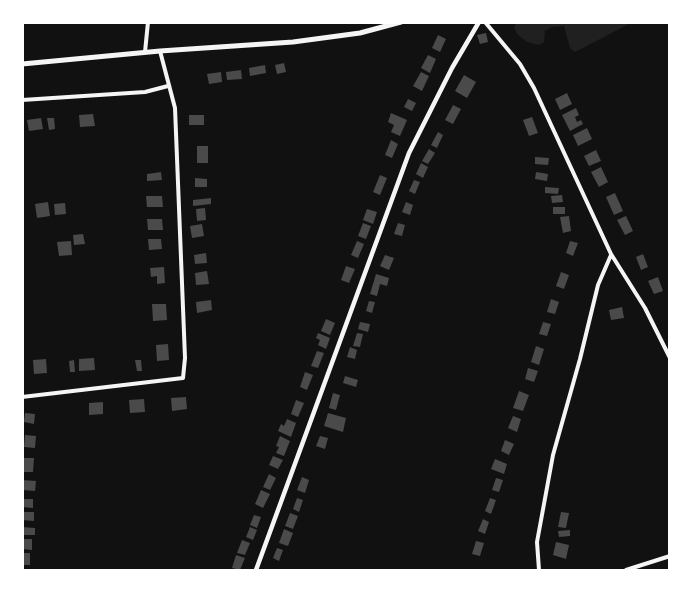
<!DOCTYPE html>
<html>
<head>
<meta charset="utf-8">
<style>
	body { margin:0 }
	#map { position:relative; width:692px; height:593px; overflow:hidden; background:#111; font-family:Commissioner,sans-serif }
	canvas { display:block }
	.frame { position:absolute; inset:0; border:24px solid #fff; pointer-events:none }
</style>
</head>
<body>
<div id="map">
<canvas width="692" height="593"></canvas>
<div class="frame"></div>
</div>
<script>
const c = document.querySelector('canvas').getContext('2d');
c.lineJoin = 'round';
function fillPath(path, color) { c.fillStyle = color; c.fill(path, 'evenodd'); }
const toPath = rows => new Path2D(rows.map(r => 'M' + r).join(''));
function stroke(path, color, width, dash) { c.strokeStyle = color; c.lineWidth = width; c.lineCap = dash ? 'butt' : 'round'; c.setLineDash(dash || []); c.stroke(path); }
const green = toPath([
	[517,22,631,22,631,23,575,52,570,48,564,26,552,27,545,31,544,42,539,45,527,42,517,34,514,27]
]);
const building = toPath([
	[486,33,488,42,480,44,477,35],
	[438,35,446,39,440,52,432,48],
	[428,55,436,59,430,73,421,68],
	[284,63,286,72,277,74,275,65],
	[265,65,266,73,250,76,249,68],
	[241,70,242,79,227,80,226,72],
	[221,72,222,82,209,84,207,74],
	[421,72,429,76,422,91,413,86],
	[464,75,476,82,467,98,455,91],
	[567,93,572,104,560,110,555,99],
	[408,99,416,103,412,111,404,107],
	[453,105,461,109,453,124,445,120],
	[576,108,579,115,575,117,577,122,581,120,583,124,570,131,562,115],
	[391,113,407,120,400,136,391,132,394,125,388,122],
	[93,114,95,126,80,127,79,115],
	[189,115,204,115,204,125,189,125],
	[532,117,538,133,529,136,523,120],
	[41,118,43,129,29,131,27,120],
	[47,118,54,118,55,129,49,130],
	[587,128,592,139,578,146,573,135],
	[438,132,443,135,437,148,431,145],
	[391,140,398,144,392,158,385,155],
	[197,146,208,146,208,163,197,163],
	[429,149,435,153,428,164,422,161],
	[596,150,601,161,589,166,584,156],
	[535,157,549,158,548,165,535,164],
	[421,163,428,167,423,178,416,174],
	[601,167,608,182,599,187,591,172],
	[161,172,162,180,147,181,147,174],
	[536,172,548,174,547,181,535,179],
	[380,175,387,178,380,195,373,192],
	[195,178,207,179,207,187,195,187],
	[414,180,420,182,415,194,409,191],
	[545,187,559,188,558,194,545,193],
	[615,193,623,211,614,215,606,197],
	[562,195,563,202,552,203,551,196],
	[146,196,162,196,163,207,147,207],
	[211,198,211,204,193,206,193,200],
	[48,202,50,216,37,218,35,204],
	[406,202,413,205,410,215,402,212],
	[65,203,66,214,55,215,54,204],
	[553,207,565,207,565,214,553,214],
	[205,208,206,220,197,221,196,209],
	[367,209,377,212,373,224,363,220],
	[569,216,571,231,563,233,560,217],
	[626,216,633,231,625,235,617,220],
	[147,219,162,219,163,230,148,230],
	[363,223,371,226,366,239,358,236],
	[398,223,405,225,402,236,394,234],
	[202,224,204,236,192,238,190,226],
	[83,234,85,244,74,245,73,235],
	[148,239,161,239,162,249,149,250],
	[71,241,72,255,59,256,57,242],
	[357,241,364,244,358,258,351,255],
	[570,241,578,243,573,256,566,253],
	[206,253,207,263,195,264,194,255],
	[643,254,648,267,641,270,636,257],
	[385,255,394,258,389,270,380,266],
	[346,266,355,269,349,283,341,280],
	[164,267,165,283,157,284,157,276,151,277,150,268],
	[207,271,209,284,196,285,195,273],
	[561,272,569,275,564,289,556,286],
	[376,274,389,278,387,286,380,284,377,296,370,294],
	[658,277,663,291,654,294,648,281],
	[551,299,559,302,555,314,547,312],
	[211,300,212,310,197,313,196,302],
	[369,301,375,302,372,313,366,311],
	[152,304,166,304,167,320,153,321],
	[622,307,624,318,611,320,609,310],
	[326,319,335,323,330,335,321,331],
	[360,322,370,324,368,332,358,329],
	[543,322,551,324,547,336,539,334],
	[318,333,330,338,326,349,318,345,320,340,316,338],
	[357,333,363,334,360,347,353,346],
	[168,344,169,360,157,361,156,345],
	[536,346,544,349,539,365,531,362],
	[350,347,357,350,355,359,347,357],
	[317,351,324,353,318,368,311,366],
	[94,358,95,370,79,371,79,359],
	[46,359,47,373,34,374,33,360],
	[74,360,75,372,70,372,69,361],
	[135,360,141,360,142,371,137,371],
	[528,368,538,371,534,382,525,379],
	[305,372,313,375,307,390,300,387],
	[345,376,358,380,356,387,343,383],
	[519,391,529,395,523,411,513,408],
	[333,393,340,395,336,410,329,408],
	[186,397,187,409,172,411,171,398],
	[144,399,145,412,130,413,129,400],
	[296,400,304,403,298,417,291,414],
	[103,402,103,414,89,415,89,403],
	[25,413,35,414,34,424,24,422],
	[328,413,346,418,343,432,324,426],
	[513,416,521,419,517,432,508,428],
	[287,419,296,423,291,437,278,431,281,424,284,426],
	[25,435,36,436,35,448,24,447],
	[280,436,290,441,284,456,276,453,279,447,276,446],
	[320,436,328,438,325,449,316,446],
	[505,440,514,444,509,455,501,451],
	[273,456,283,460,278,469,269,465],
	[23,458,34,458,33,472,22,472],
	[495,459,507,464,504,474,491,469],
	[269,474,276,478,270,490,263,487],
	[302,477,309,480,305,493,297,490],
	[496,478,503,480,499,492,492,490],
	[22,480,36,481,35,491,22,490],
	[261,490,270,494,263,508,255,504],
	[297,498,303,500,299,512,293,509],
	[490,498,496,500,491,514,485,511],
	[22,499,33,499,33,508,22,507],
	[22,512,34,512,34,521,22,520],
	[561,512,569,513,566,528,558,527],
	[290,513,298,516,293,529,285,526],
	[254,515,261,517,257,528,250,525],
	[483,519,489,522,485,534,478,531],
	[22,527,35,528,35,535,22,535],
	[250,527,257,530,253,540,246,537],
	[284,529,293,533,288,546,279,543],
	[570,530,570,536,559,537,558,531],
	[22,539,32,539,32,550,22,549],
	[242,540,250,543,245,555,237,553],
	[476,541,484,543,480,556,472,554],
	[556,542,569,545,566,559,553,555],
	[277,548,283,550,279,561,273,558],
	[22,553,30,553,30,565,22,565],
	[236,555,245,558,240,570,232,568]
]);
const minor = toPath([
	[485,22,520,64,534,88,611,254,645,308,670,358],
	[145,52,148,22],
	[22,100,145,92,168,86],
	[22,397,183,378,185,358,175,108,160,51],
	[539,570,537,542,553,455,580,359,598,285,611,255],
	[626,570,670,556]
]);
const tertiary = toPath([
	[256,570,409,153,452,68,479,22]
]);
const secondary = toPath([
	[22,64,160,51,293,42,360,33,401,22]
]);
fillPath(green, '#202020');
fillPath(building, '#4a4a4a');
stroke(minor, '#f5f5f5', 4);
stroke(tertiary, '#f5f5f5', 4.5);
stroke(secondary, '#f5f5f5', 5);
</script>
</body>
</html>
